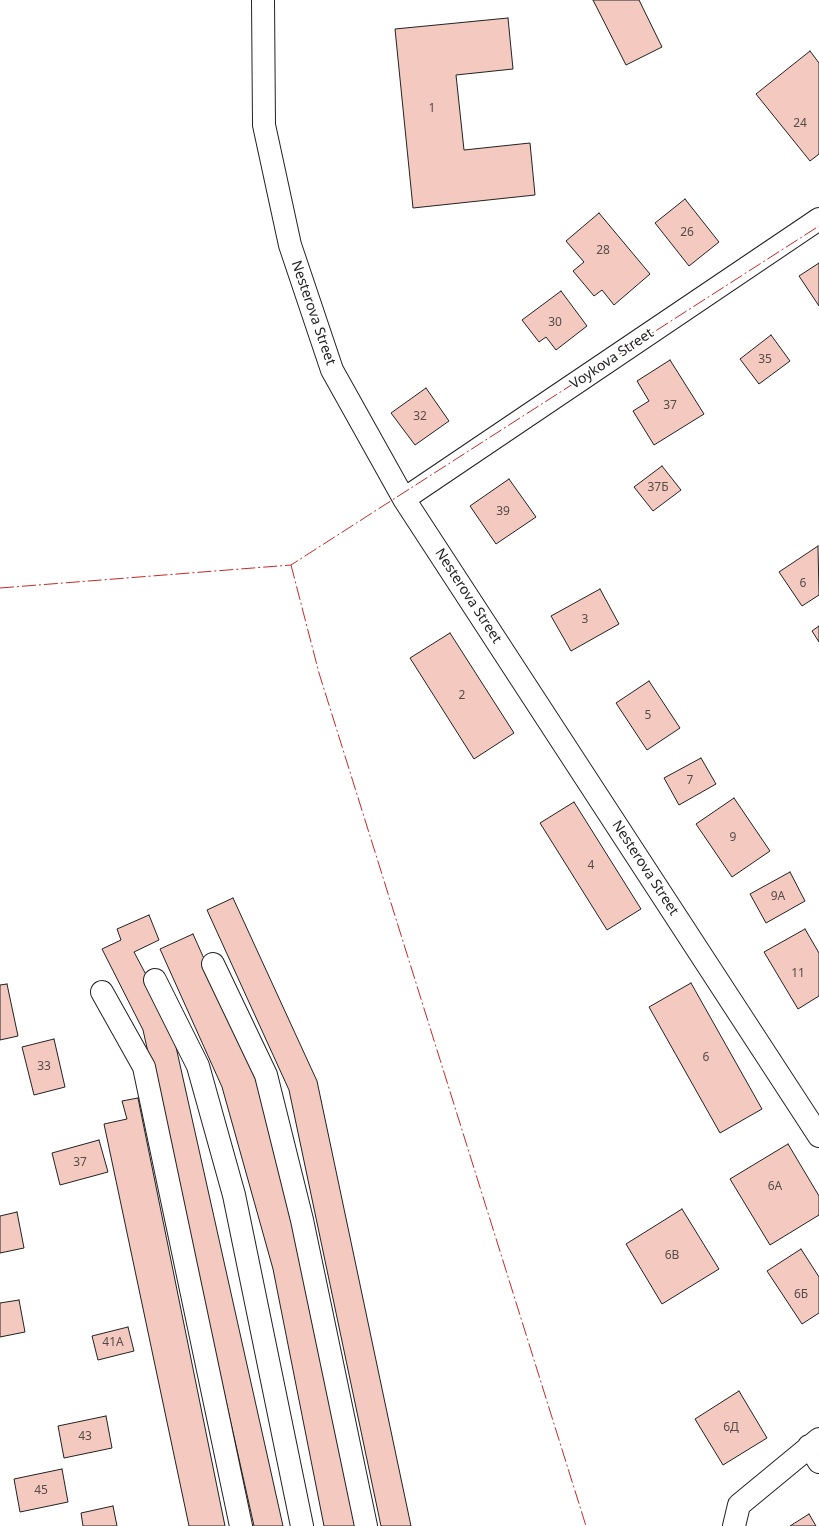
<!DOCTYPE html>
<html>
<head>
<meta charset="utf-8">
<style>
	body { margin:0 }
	canvas { display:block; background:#fff }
</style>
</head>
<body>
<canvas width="819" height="1526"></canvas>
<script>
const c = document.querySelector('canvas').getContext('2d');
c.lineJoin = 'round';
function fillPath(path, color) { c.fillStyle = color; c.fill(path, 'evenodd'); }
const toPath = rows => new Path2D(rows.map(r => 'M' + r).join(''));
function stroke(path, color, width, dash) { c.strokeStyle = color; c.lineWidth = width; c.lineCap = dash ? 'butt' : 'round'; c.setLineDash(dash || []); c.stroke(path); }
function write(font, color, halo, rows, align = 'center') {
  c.font = font + ' "Noto Sans",sans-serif'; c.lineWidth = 3; c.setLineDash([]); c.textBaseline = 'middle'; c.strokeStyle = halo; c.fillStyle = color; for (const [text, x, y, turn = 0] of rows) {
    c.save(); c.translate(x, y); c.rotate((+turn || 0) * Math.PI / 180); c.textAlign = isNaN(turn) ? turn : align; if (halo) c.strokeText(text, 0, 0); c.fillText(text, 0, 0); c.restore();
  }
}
const building = toPath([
	[593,0,639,0,662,47,626,65,593,0],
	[508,18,513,69,456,75,464,150,530,143,535,195,413,208,395,29,508,18],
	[810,51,819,63,819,154,810,161,756,94,810,51],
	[685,199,719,242,689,266,655,223,685,199],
	[599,213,650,274,614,305,602,290,594,296,573,271,584,262,566,241,599,213],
	[819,263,819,306,799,276,819,263],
	[561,291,587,326,556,350,546,337,539,342,522,320,561,291],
	[771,335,790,361,759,384,740,359,771,335],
	[670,360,704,414,654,445,633,411,649,401,637,381,670,360],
	[426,388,449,421,415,445,391,413,426,388],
	[662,466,681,490,653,511,634,487,662,466],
	[509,479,536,517,496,544,470,506,509,479],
	[818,546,819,595,802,606,779,572,818,546],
	[600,589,619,624,571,651,551,616,600,589],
	[819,626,819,642,812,631,819,626],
	[450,633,514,733,474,759,410,658,450,633],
	[649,681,680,728,647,750,616,703,649,681],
	[701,758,716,784,679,805,664,778,701,758],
	[734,798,770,851,732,877,696,824,734,798],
	[574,802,641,909,607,930,540,823,574,802],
	[790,872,805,901,766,923,750,894,790,872],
	[233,898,317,1081,411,1526,381,1526,289,1090,207,910,233,898],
	[149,915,159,940,134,952,170,1020,283,1526,254,1526,143,1030,102,949,121,940,117,929,149,915],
	[805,929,819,953,819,996,798,1009,764,952,805,929],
	[193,934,256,1075,301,1262,357,1526,324,1526,273,1269,222,1087,160,949,193,934],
	[691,983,762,1109,720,1133,649,1007,691,983],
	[7,984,18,1036,0,1040,0,985,7,984],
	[54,1039,65,1087,34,1095,22,1047,54,1039],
	[138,1098,225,1526,189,1526,104,1124,127,1119,122,1101,138,1098],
	[99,1140,108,1172,60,1185,52,1153,99,1140],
	[788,1144,819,1196,819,1215,770,1245,730,1179,788,1144],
	[682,1209,719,1269,662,1304,626,1244,682,1209],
	[17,1212,24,1248,0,1253,0,1216,17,1212],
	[801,1249,819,1277,819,1313,802,1324,767,1271,801,1249],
	[19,1300,25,1332,0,1337,0,1303,19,1300],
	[128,1327,134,1351,98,1360,92,1336,128,1327],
	[739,1391,767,1438,723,1465,695,1419,739,1391],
	[106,1416,112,1448,64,1458,58,1426,106,1416],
	[62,1469,68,1502,20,1512,14,1479,62,1469],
	[113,1506,117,1526,83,1526,81,1513,113,1506],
	[809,1514,816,1526,790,1526,809,1514]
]);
const minor = toPath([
	[263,0,264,125,290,245,332,370,404,499,819,1136],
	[404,499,819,219],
	[213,964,266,1075,302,1220,366,1526],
	[155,980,198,1066,234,1195,302,1526],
	[102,992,144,1067,241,1526],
	[809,1446,819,1462],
	[734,1526,739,1505,819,1439]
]);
const power = toPath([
	[291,565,319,673,586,1526],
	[0,588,291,565,819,226]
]);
const numberNames = [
	["1",432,109],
	["24",800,124],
	["26",687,233],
	["28",603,251],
	["30",555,323],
	["35",765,360],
	["37",670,406],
	["32",420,417],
	["37Б",658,488],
	["39",503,512],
	["6",803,584],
	["3",585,620],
	["2",462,696],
	["5",648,716],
	["7",690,781],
	["9",733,838],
	["4",591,866],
	["9А",778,897],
	["11",798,974],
	["6",706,1058],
	["33",44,1067],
	["37",80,1163],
	["6А",775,1187],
	["6В",672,1256],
	["6Б",801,1295],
	["41А",113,1343],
	["6Д",731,1428],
	["43",85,1437],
	["45",41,1491]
];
const streetNames = [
	["Nesterova Street",313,313,71],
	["Voykova Street",612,359,-34],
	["Nesterova Street",468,596,57],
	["Nesterova Street",645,868,57]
];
fillPath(building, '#f3c9c0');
stroke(building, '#222', 1);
stroke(minor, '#222', 24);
stroke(minor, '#fff', 22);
stroke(power, '#c62828', 1, [14, 3, 2, 3]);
write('12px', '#564c4a', null, numberNames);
write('14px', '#222', '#fff', streetNames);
</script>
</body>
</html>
